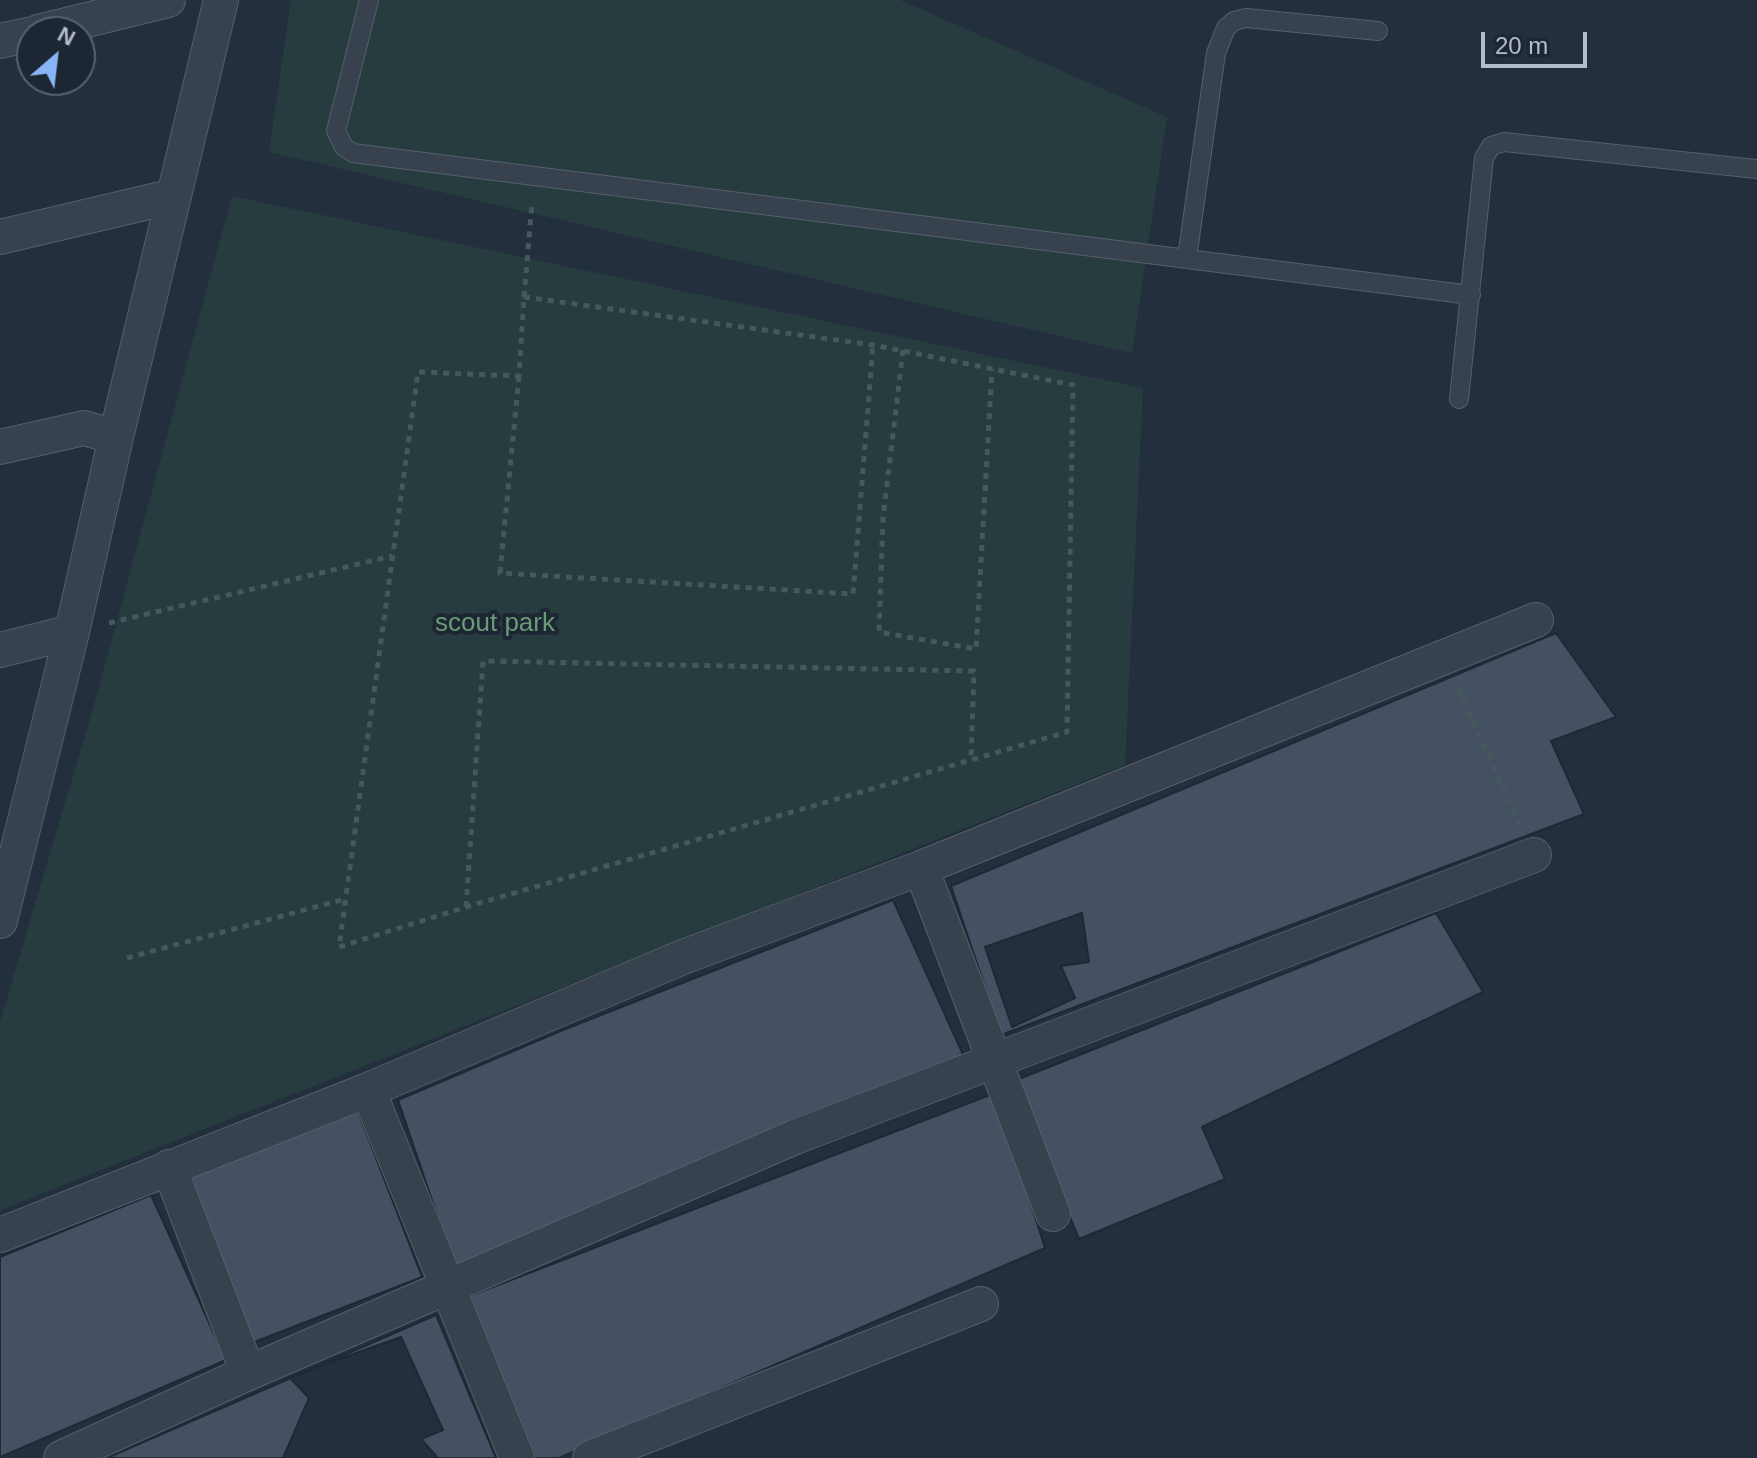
<!DOCTYPE html>
<html>
<head>
<meta charset="utf-8">
<style>
	body { margin:0 }
	#map { position:relative; width:1757px; height:1458px; overflow:hidden; background:#242f3e; font-family:Helvetica,sans-serif }
	canvas { display:block }
	.north { position:absolute; left:16px; top:16px; width:80px; height:80px; box-sizing:border-box; background:#1d2633; border:2px solid #59626f; border-radius:50%; rotate:28deg; font-size:22px; font-weight:700; line-height:32px; text-align:center; color:#b4bcc9 }
	.north::after { content:''; display:block; margin:auto; width:28px; height:36px; background:#8ab4f8; clip-path:polygon(50% 0,100% 100%,50% 72%,0 100%) }
	.scale { position:absolute; left:1481px; top:32px; width:106px; height:36px; box-sizing:border-box; border:4px solid #b4bcc9; border-top:0; padding-left:10px; font-size:24px; line-height:28px; white-space:nowrap; color:#b4bcc9; -webkit-text-stroke:6px #1d2633; paint-order:stroke }
</style>
</head>
<body>
<div id="map">
<canvas width="1757" height="1458"></canvas>
<div class="north">N</div>
<div class="scale">20 m</div>
</div>
<script>
const c = document.querySelector('canvas').getContext('2d');
c.lineJoin = 'round';
function fillPath(path, color) { c.fillStyle = color; c.fill(path, 'evenodd'); }
const toPath = rows => new Path2D(rows.map(r => 'M' + r).join(''));
function stroke(path, color, width, dash) { c.strokeStyle = color; c.lineWidth = width; c.lineCap = dash ? 'butt' : 'round'; c.setLineDash(dash || []); c.stroke(path); }
function write(font, color, halo, rows, align = 'center') {
  c.font = font + ' Helvetica,sans-serif'; c.lineWidth = 8; c.setLineDash([]); c.textBaseline = 'middle'; c.strokeStyle = halo; c.fillStyle = color; for (const [text, x, y, turn = 0] of rows) {
    c.save(); c.translate(x, y); c.rotate((+turn || 0) * Math.PI / 180); c.textAlign = isNaN(turn) ? turn : align; if (halo) c.strokeText(text, 0, 0); c.fillText(text, 0, 0); c.restore();
  }
}
const green = toPath([
	[291,0,900,0,1167,117,1132,353,269,152],
	[232,196,1143,388,1125,765,0,1210,0,1022,94,705]
]);
const building = toPath([
	[1556,633,1616,717,1551,741,1584,814,1001,1035,951,886,1556,633],
	[893,900,965,1059,456,1271,398,1100,563,1030,893,900],
	[1082,913,1089,962,1061,966,1075,998,1012,1027,985,947,1082,913],
	[1436,913,1483,992,1202,1127,1225,1179,1079,1239,1014,1081,1436,913],
	[995,1093,1045,1248,559,1458,530,1458,467,1297,995,1093],
	[352,1096,422,1277,239,1348,186,1160,352,1096],
	[151,1195,226,1360,0,1457,0,1257,151,1195],
	[436,1315,496,1458,107,1458,132,1447,436,1315],
	[401,1337,443,1430,421,1439,438,1458,283,1458,309,1398,289,1377,401,1337]
]);
const path = toPath([
	[524,297,873,345,1073,385,1067,732,466,907,339,947,418,372,519,376,524,297],
	[524,297,532,203],
	[903,350,883,518,879,632,976,649,992,369],
	[519,376,500,573,853,594,873,345],
	[109,623,392,556],
	[1458,689,1520,825],
	[466,907,483,661,974,671,971,761],
	[127,958,345,899]
]);
const service = toPath([
	[369,0,336,131,344,147,353,153,1471,295],
	[1187,258,1216,53,1226,28,1234,21,1246,18,1378,31],
	[1459,399,1484,158,1491,146,1504,142,1757,169]
]);
const minor = toPath([
	[38,32,168,0],
	[0,41,32,34],
	[0,237,174,196],
	[0,447,84,428,116,437],
	[0,650,72,632],
	[921,868,1053,1214],
	[0,921,72,632,116,437,221,0],
	[368,1090,517,1458],
	[169,1167,248,1373],
	[0,1235,368,1090,683,957,921,868,1536,620],
	[61,1458,248,1373,795,1137,1534,855],
	[590,1458,981,1304]
]);
const parkNames = [
	["scout park",495,624]
];
fillPath(green, '#263c3f');
fillPath(building, '#455162');
stroke(building, '#1f2835', 2);
stroke(service, '#565f6c', 20);
stroke(minor, '#565f6c', 36);
stroke(path, '#44595c', 5, [6, 6]);
stroke(service, '#38414e', 18);
stroke(minor, '#38414e', 34);
write('26px', '#6b9a76', '#1d2633', parkNames);
</script>
</body>
</html>
